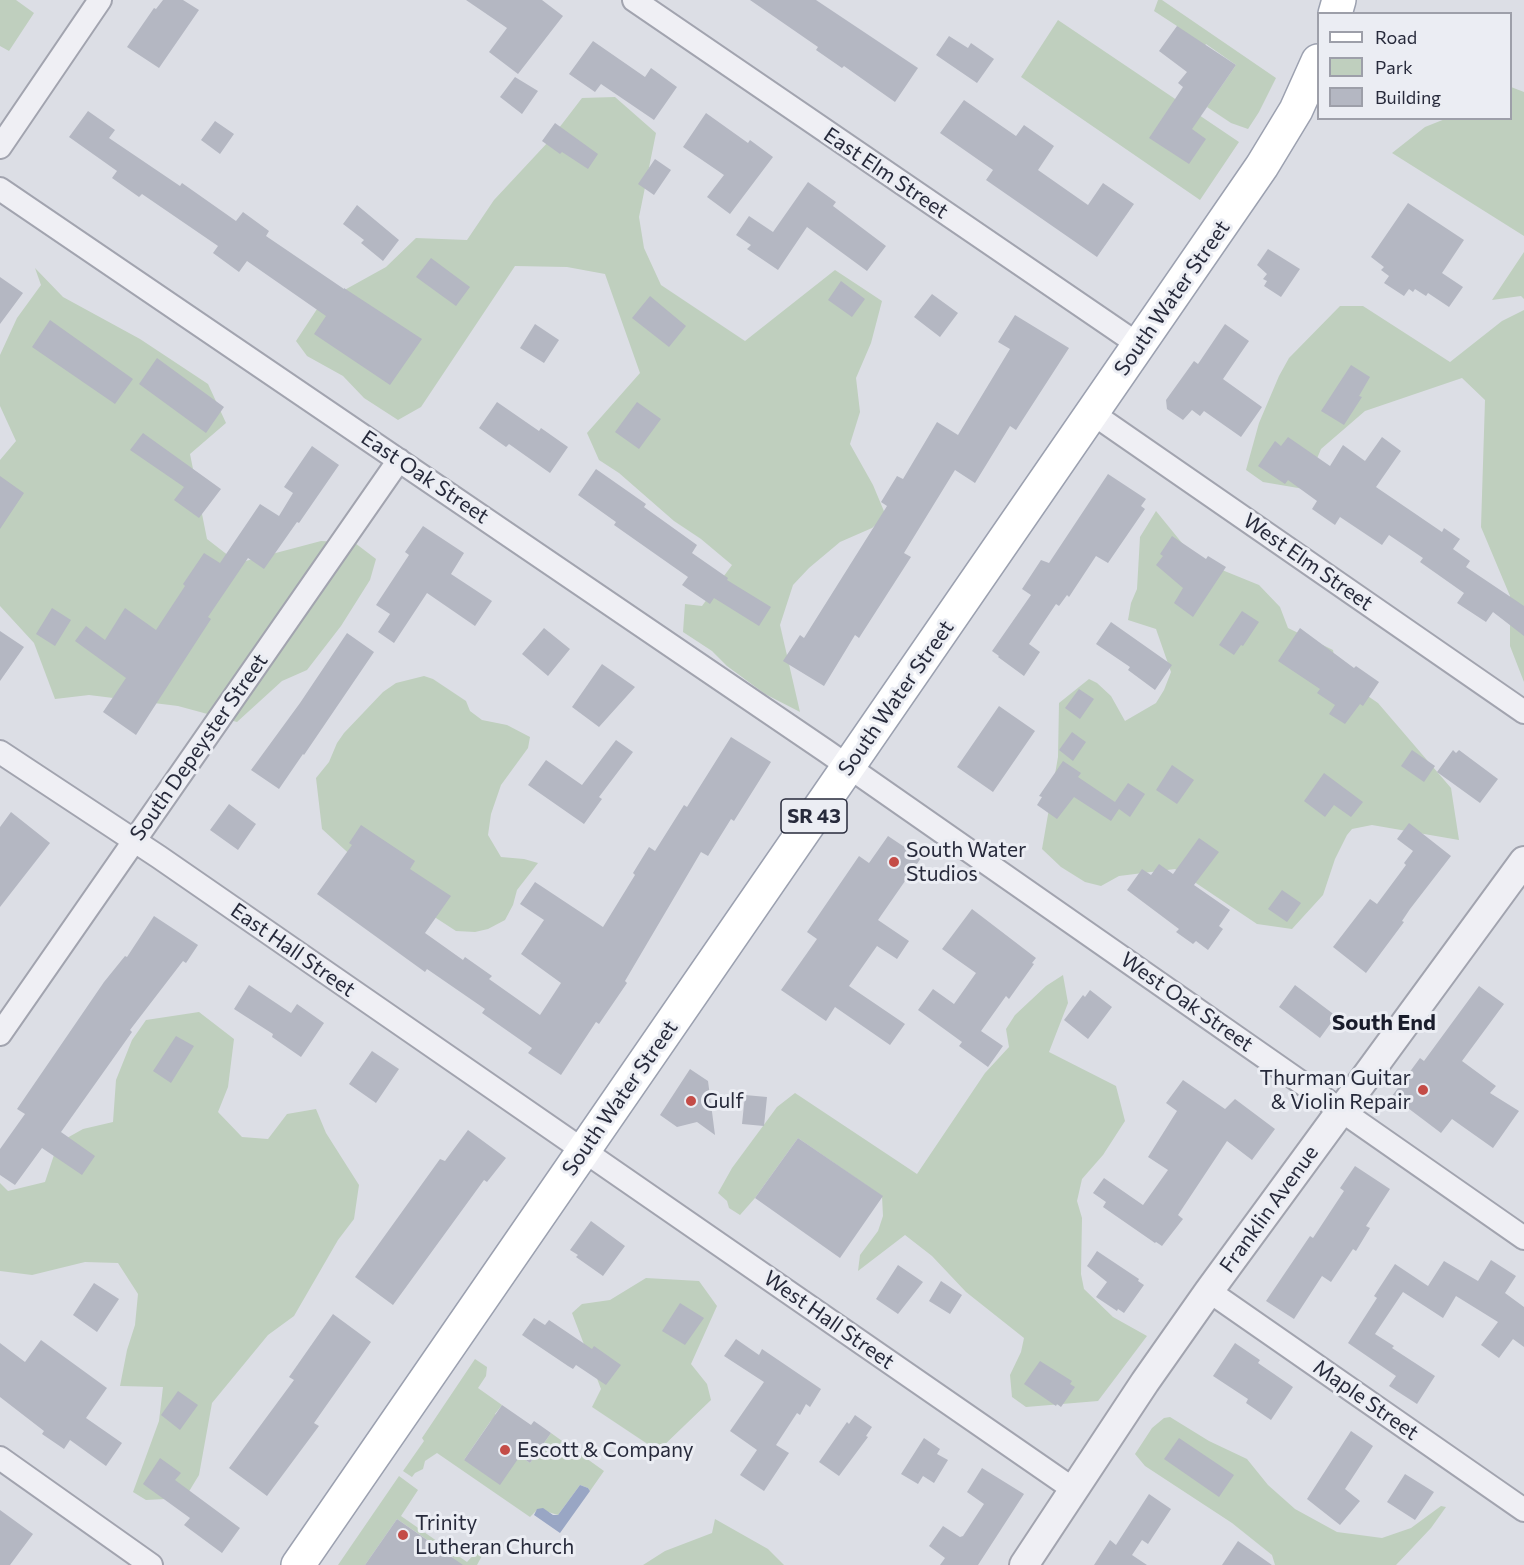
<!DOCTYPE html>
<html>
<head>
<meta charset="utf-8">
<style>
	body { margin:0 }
	#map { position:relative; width:1524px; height:1565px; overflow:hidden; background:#dcdee5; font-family:Commissioner,sans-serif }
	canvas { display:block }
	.legend { position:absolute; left:1317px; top:12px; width:195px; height:108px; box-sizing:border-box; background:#ebedf3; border:2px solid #9d9fa9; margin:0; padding:8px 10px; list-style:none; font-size:18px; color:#272a3b }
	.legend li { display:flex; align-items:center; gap:12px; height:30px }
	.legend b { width:30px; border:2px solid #9d9fa9 }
</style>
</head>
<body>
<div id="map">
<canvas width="1524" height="1565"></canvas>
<ul class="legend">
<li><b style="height:8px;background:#fff"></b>Road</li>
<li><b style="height:16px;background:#bfcfbe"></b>Park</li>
<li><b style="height:16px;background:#b4b7c2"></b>Building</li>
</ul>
</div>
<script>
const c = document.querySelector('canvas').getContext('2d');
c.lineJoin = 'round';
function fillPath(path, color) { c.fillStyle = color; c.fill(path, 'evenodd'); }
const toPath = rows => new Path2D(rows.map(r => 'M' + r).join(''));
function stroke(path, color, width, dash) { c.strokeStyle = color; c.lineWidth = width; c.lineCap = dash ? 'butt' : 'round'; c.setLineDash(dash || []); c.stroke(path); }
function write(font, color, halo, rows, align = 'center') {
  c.font = font + ' Commissioner,sans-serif'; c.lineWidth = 6; c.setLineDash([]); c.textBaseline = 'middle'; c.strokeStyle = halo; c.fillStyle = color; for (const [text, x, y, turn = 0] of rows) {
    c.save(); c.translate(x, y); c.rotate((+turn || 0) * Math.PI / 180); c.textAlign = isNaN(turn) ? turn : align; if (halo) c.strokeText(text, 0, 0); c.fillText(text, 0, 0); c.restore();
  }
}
const green = toPath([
	[0,0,16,0,34,13,9,51,0,46],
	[1158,0,1162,0,1276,78,1259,112,1248,129,1231,123,1207,107,1236,65,1206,44,1187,71,1177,26,1154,11],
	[1058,20,1239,142,1200,200,1021,77],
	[1511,87,1524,92,1524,236,1392,153,1425,127,1445,119,1510,118],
	[615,97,656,133,639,217,644,248,661,285,745,341,835,270,882,301,871,343,856,378,860,412,850,444,873,485,886,516,872,528,840,542,809,568,793,585,780,625,800,712,765,694,727,666,712,651,683,632,685,604,702,606,732,565,701,539,674,521,619,473,599,460,587,433,640,373,605,274,567,267,515,266,421,407,398,420,364,398,343,376,307,356,296,341,321,303,386,267,416,238,467,240,494,200,549,141,582,98],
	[1524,252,1524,299,1521,296,1492,300],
	[35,268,63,297,140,339,208,384,226,423,190,454,207,539,238,563,321,541,355,543,376,559,370,580,341,626,307,670,282,681,237,722,178,706,89,695,55,699,34,643,0,606,0,460,16,441,0,406,0,355,17,318,41,285],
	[1340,306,1363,306,1450,362,1502,321,1524,310,1524,682,1510,646,1510,596,1481,527,1485,400,1462,378,1365,411,1321,449,1304,489,1263,482,1246,470,1259,423,1279,376,1289,358],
	[1156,511,1195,559,1259,585,1280,607,1288,628,1333,650,1337,675,1378,703,1451,788,1459,840,1372,825,1352,829,1347,835,1335,859,1323,895,1292,929,1257,924,1175,869,1119,876,1101,886,1085,882,1061,867,1042,849,1058,757,1059,703,1089,679,1097,683,1111,696,1125,721,1156,703,1164,690,1171,672,1156,629,1128,620,1131,603,1137,589,1140,537],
	[424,676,433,679,466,701,470,711,482,720,507,725,530,737,528,748,501,785,491,814,488,835,501,857,524,859,538,863,517,890,513,905,505,920,488,929,475,932,456,931,379,881,322,829,316,778,329,762,337,743,344,733,383,692,396,683],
	[1063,975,1068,1003,1049,1052,1116,1086,1125,1121,1103,1155,1082,1179,1077,1201,1082,1218,1081,1274,1084,1289,1113,1317,1147,1336,1098,1401,1026,1407,1012,1397,1010,1375,1021,1352,1024,1338,966,1292,932,1256,905,1235,858,1271,860,1255,878,1231,883,1216,882,1196,798,1138,755,1198,740,1215,729,1208,727,1201,718,1193,732,1168,777,1107,795,1093,917,1174,985,1073,1009,1047,1006,1029,1015,1015,1046,986],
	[199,1012,234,1039,228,1087,218,1112,242,1137,268,1139,287,1114,316,1109,326,1133,359,1185,354,1219,338,1240,294,1316,268,1335,212,1403,199,1475,185,1498,146,1500,133,1492,159,1421,163,1387,120,1386,127,1350,135,1325,138,1294,118,1263,85,1262,32,1275,0,1271,0,1183,8,1191,45,1182,58,1143,83,1129,113,1122,116,1080,132,1040,146,1020],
	[646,1278,699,1281,717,1306,691,1364,707,1384,711,1400,658,1451,592,1407,601,1389,572,1313,582,1304,610,1300],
	[475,1359,487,1367,486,1376,478,1388,502,1405,495,1414,497,1416,490,1422,464,1460,520,1456,530,1463,551,1433,604,1471,590,1491,588,1488,580,1485,558,1515,538,1509,530,1517,437,1453,425,1461,423,1469,415,1473,412,1477,403,1471,424,1441,422,1438],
	[1170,1417,1209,1441,1247,1459,1268,1485,1295,1509,1337,1532,1382,1538,1411,1528,1441,1506,1446,1507,1431,1528,1396,1565,1275,1565,1272,1555,1232,1523,1145,1466,1135,1454,1152,1428,1164,1418],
	[399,1476,418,1490,401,1516,467,1562,478,1550,482,1548,484,1552,477,1565,458,1565,452,1557,397,1519,365,1565,338,1565],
	[715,1519,768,1549,784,1565,643,1565,665,1551,712,1533]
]);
const water = toPath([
	[580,1485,588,1488,590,1491,560,1533,534,1515,537,1509,543,1508,553,1515,558,1515]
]);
const building = toPath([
	[163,0,183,0,199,10,159,68,127,47,154,8,156,9],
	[466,0,542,0,563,16,518,74,489,52,507,28],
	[750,0,816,0,918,68,895,102,844,66,842,68,816,50,818,47],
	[1177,26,1236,65,1192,129,1206,139,1189,164,1149,138,1183,87,1178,83,1187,72,1159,51],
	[949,36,968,48,971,43,994,59,977,83,936,55],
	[593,41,645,77,651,68,677,87,654,120,601,84,595,92,569,74],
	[515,77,538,91,522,114,500,97],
	[964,100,1016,136,1024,125,1054,146,1038,170,1088,205,1103,183,1134,204,1097,257,986,180,993,170,940,133],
	[88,111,115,130,109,138,180,186,182,183,236,221,243,212,269,231,266,236,344,289,344,288,422,339,390,385,314,334,326,316,247,261,239,272,213,253,218,246,142,194,139,197,112,178,117,171,69,137],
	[706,113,748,143,750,140,773,157,730,214,707,197,724,175,683,147],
	[215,121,234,134,220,154,201,140],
	[555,123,598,154,588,169,562,152,560,154,542,141],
	[655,159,671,170,654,195,638,184],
	[808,182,836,202,833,206,886,246,867,271,807,227,778,270,747,249,751,245,736,235,749,216,773,232],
	[1408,203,1464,240,1442,273,1463,287,1449,307,1428,293,1426,296,1415,289,1413,292,1409,289,1404,296,1384,283,1389,276,1381,270,1384,267,1371,257],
	[357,205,399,240,383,261,361,243,364,240,343,224],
	[1268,249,1300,269,1281,297,1264,286,1267,281,1263,279,1267,274,1257,265],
	[431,258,470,287,456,306,416,277],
	[0,277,23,293,0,324],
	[841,281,865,299,852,317,828,300],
	[932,294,958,313,940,337,914,317],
	[650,296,686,326,669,347,632,318],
	[1015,315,1069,348,1016,430,1010,426,975,483,955,470,904,553,911,557,859,638,855,635,824,686,783,661,800,635,804,638,887,506,881,502,897,476,903,479,937,422,958,435,1010,349,998,342],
	[50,320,133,379,115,404,32,347],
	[535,324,559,340,544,363,520,348],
	[1225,324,1249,341,1223,379,1262,407,1241,437,1204,411,1200,416,1192,410,1183,420,1167,409,1166,400,1194,361,1198,364],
	[157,358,224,407,206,433,139,384],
	[1351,365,1370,377,1359,396,1362,397,1344,425,1321,411],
	[497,402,539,431,541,428,568,447,550,473,509,444,506,447,479,428],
	[637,402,661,419,639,449,615,432],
	[143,433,221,489,199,518,174,500,184,487,130,450],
	[1288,437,1330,466,1343,445,1365,461,1382,437,1401,451,1376,487,1442,532,1444,528,1460,539,1453,549,1470,561,1466,567,1524,606,1524,636,1493,612,1486,622,1457,603,1464,593,1420,562,1423,558,1389,535,1382,545,1340,517,1335,525,1312,509,1317,501,1288,480,1285,484,1258,466,1275,441,1281,446],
	[312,446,339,465,299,523,297,522,264,569,248,558,208,617,211,619,136,735,103,712,126,678,75,641,86,626,105,640,125,608,156,630,185,586,183,584,204,553,220,563,260,504,279,516,293,493,284,487],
	[596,469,646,504,644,507,697,545,692,553,728,578,727,580,771,607,759,626,714,598,710,604,682,585,688,577,614,525,616,522,578,495],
	[1108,474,1146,499,1141,506,1145,509,1108,563,1096,556,1069,597,1067,595,1059,606,1056,604,1029,644,1040,652,1024,676,998,657,999,656,992,651,1031,595,1022,589,1041,560,1049,563],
	[0,476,24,493,0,529],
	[423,526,464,553,451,574,492,601,475,626,427,593,394,643,378,632,390,614,376,605,409,555,405,552],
	[1172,536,1206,559,1208,556,1226,567,1193,617,1174,603,1183,588,1156,565,1163,556,1160,554],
	[52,608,71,620,55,646,36,634],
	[1242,611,1259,622,1243,646,1241,645,1234,655,1219,645],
	[1111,622,1172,665,1155,690,1128,670,1130,667,1096,644],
	[544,628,570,649,548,676,522,654],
	[1300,628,1354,668,1356,666,1379,682,1363,706,1360,704,1345,724,1329,714,1335,705,1317,693,1320,689,1278,661],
	[0,631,24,647,0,681],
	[347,633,374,652,304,755,303,754,279,789,251,770,300,703],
	[602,664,635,687,599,727,572,707],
	[1079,689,1094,699,1080,719,1065,708],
	[999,706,1035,731,993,792,957,767],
	[1072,732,1086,742,1073,761,1059,750],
	[731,737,771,762,734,821,731,819,708,856,701,852,625,981,627,983,599,1024,596,1022,561,1075,528,1053,532,1048,482,1013,485,1009,427,969,425,972,317,894,352,845,349,843,361,825,415,861,410,869,451,896,425,933,463,960,465,957,492,976,489,979,540,1015,561,983,521,954,544,920,520,904,535,882,603,927,635,875,633,873,649,847,655,851,684,805,687,807],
	[616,740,633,752,599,797,602,799,584,824,528,785,546,760,582,785],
	[1412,750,1435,766,1424,782,1401,766],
	[1453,750,1456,753,1459,750,1498,779,1480,803,1437,772],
	[1063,761,1081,773,1078,777,1115,802,1128,783,1145,794,1130,817,1119,809,1111,821,1074,797,1057,819,1037,805,1042,797,1039,796],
	[1172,765,1194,780,1177,804,1156,790],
	[1324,773,1363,802,1351,817,1334,805,1325,817,1304,801],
	[229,804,256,824,238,850,210,830],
	[11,812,50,843,0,907,0,827],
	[1409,823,1451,856,1410,909,1402,921,1404,922,1366,973,1333,947,1370,899,1377,904,1406,865,1404,863,1413,851,1397,839],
	[888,836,921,858,878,920,909,941,897,959,877,946,849,986,905,1024,890,1045,835,1007,826,1021,781,990,817,939,807,932,859,856,869,863],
	[1199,838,1219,852,1194,885,1230,910,1219,926,1223,929,1208,950,1196,941,1193,944,1176,932,1179,929,1127,890,1142,869,1151,875,1159,864,1173,874],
	[1282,890,1301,903,1287,922,1268,909],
	[972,909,1036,958,1032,963,1034,964,1009,999,1006,996,981,1031,1003,1046,988,1067,959,1046,962,1042,918,1010,933,989,954,1004,976,973,942,949],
	[154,916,198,945,186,963,183,961,130,1030,132,1032,61,1132,95,1156,82,1175,42,1148,15,1185,0,1175,0,1149,25,1114,17,1109,104,982,125,956,127,957],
	[249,985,291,1013,297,1004,324,1023,301,1057,272,1037,273,1034,234,1009],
	[1295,985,1336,1016,1320,1038,1279,1007],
	[1479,986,1504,1004,1462,1061,1496,1086,1490,1093,1519,1111,1493,1148,1452,1119,1441,1133,1392,1096,1420,1058,1424,1061],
	[1090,990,1112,1007,1088,1039,1064,1020,1083,995,1085,997],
	[176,1036,194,1046,171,1083,153,1071],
	[372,1051,399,1069,376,1103,349,1084],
	[690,1069,708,1081,715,1135,697,1122,677,1127,660,1115],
	[1183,1080,1225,1109,1235,1099,1275,1129,1252,1160,1227,1141,1178,1215,1183,1219,1162,1246,1156,1242,1155,1243,1103,1207,1106,1202,1093,1193,1104,1178,1143,1205,1168,1170,1148,1157,1177,1111,1166,1103],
	[745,1095,767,1097,764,1126,742,1124],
	[468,1130,506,1158,487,1182,484,1180,393,1305,355,1277,440,1159,445,1161],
	[798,1138,883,1196,840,1258,755,1198],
	[1355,1166,1390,1189,1366,1226,1370,1228,1356,1251,1353,1249,1331,1282,1322,1276,1294,1319,1266,1301,1310,1236,1313,1238,1344,1191,1340,1188],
	[591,1221,625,1246,603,1276,576,1257,578,1255,570,1250],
	[1097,1251,1139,1279,1138,1281,1144,1285,1124,1313,1118,1309,1117,1311,1096,1297,1107,1282,1087,1266],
	[1491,1260,1516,1276,1505,1293,1524,1307,1524,1347,1513,1339,1499,1358,1481,1345,1498,1322,1456,1296,1443,1318,1403,1292,1375,1334,1394,1346,1392,1348,1435,1376,1417,1404,1389,1386,1396,1376,1348,1343,1377,1298,1374,1296,1395,1264,1428,1286,1444,1261,1478,1281],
	[898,1265,923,1282,898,1314,876,1299],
	[941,1281,962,1295,950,1314,929,1301],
	[94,1283,119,1299,97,1332,73,1315],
	[680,1303,704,1318,685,1345,662,1331],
	[333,1314,371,1342,314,1423,319,1426,267,1496,229,1468,294,1380,289,1377],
	[534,1318,545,1325,549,1320,592,1349,594,1346,621,1365,606,1385,576,1365,573,1369,568,1366,522,1335],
	[736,1339,759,1355,762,1349,821,1389,810,1407,806,1404,800,1415,797,1413,776,1445,789,1453,764,1491,740,1475,757,1450,730,1431,764,1382,724,1356],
	[41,1340,107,1388,86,1418,122,1443,106,1466,70,1440,64,1449,42,1434,44,1431,0,1397,0,1343,25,1362],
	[1235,1343,1260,1360,1258,1363,1293,1387,1271,1420,1246,1403,1248,1399,1213,1376],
	[1040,1361,1072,1381,1070,1384,1075,1387,1061,1407,1057,1404,1056,1406,1024,1384],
	[178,1391,198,1405,180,1430,161,1415],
	[502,1405,531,1425,534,1421,551,1433,530,1463,520,1456,500,1485,464,1460],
	[855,1415,872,1427,866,1436,868,1437,839,1476,819,1462,847,1422,849,1424],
	[1351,1431,1373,1446,1345,1489,1360,1501,1340,1525,1307,1499],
	[924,1438,940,1449,937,1454,948,1460,934,1483,923,1476,918,1484,901,1474],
	[1179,1438,1234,1475,1219,1497,1164,1459],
	[160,1458,181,1473,175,1480,240,1528,222,1553,184,1525,190,1518,143,1484],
	[982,1468,1024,1494,978,1565,940,1565,945,1558,929,1546,943,1526,960,1537,963,1536,984,1504,967,1492],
	[1405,1474,1434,1492,1415,1520,1387,1502],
	[1149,1494,1171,1509,1148,1544,1142,1540,1132,1555,1147,1565,1094,1565,1110,1540,1116,1545],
	[0,1510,33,1534,10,1565,0,1565],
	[397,1519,463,1565,365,1565],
	[1238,1541,1272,1565,1222,1565]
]);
const minor = toPath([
	[634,0,1139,345],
	[0,147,100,0],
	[0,189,826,751,1524,1238],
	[1092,413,1524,712],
	[0,752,159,857,1073,1489],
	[0,1034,399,460],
	[1209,1291,1524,1510],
	[0,1458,151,1565]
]);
const tertiary = toPath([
	[1024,1565,1145,1382,1209,1291,1524,861]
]);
const primary = toPath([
	[1335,14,1339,0],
	[298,1565,1262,166,1296,110,1318,61]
]);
const markers = [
	[894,862,6,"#c44c47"],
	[1423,1090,6,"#c44c47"],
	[691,1101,6,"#c44c47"],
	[505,1450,6,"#c44c47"],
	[403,1535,6,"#c44c47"]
];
const shields = [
	[814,816,66]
];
const shieldNames = [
	["SR 43",814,816]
];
const streetNames = [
	["East Elm Street",886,173,34],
	["South Water Street",1172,298,-55],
	["East Oak Street",425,477,34],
	["West Elm Street",1308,562,35],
	["South Water Street",896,698,-55],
	["South Depeyster Street",199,747,-55],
	["East Hall Street",293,950,35],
	["West Oak Street",1187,1002,35],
	["South Water Street",620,1098,-55],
	["Franklin Avenue",1269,1209,-54],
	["West Hall Street",829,1320,35],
	["Maple Street",1366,1400,35]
];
const poiNames = [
	["South Water",906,850],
	["Studios",906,874],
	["Thurman Guitar",1411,1078,"right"],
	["& Violin Repair",1411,1102,"right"],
	["Gulf",703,1101],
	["Escott & Company",517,1450],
	["Trinity",415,1523],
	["Lutheran Church",415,1547]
];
const neighbourhoodNames = [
	["South End",1384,1023]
];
fillPath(green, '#bfcfbe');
fillPath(water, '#99a6c4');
fillPath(building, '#b4b7c2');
stroke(minor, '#a2a4af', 26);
stroke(tertiary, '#a2a4af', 32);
stroke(primary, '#9ca1b0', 36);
stroke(minor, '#efeff4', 22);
stroke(tertiary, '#efeff4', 28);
stroke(primary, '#fff', 33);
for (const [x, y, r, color] of markers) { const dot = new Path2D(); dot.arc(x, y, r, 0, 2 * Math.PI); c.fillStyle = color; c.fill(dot); stroke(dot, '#ebedf3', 2); }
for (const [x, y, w] of shields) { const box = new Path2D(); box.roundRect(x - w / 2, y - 17, w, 34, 4.5); c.fillStyle = '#ebedf3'; c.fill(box); stroke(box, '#272a3b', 1.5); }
write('bold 20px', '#272a3b', null, shieldNames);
write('21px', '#272a3b', '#ebedf3', streetNames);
write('21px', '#272a3b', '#ebedf3', poiNames, 'left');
write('bold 22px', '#191c2b', '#ebedf3', neighbourhoodNames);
</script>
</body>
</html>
